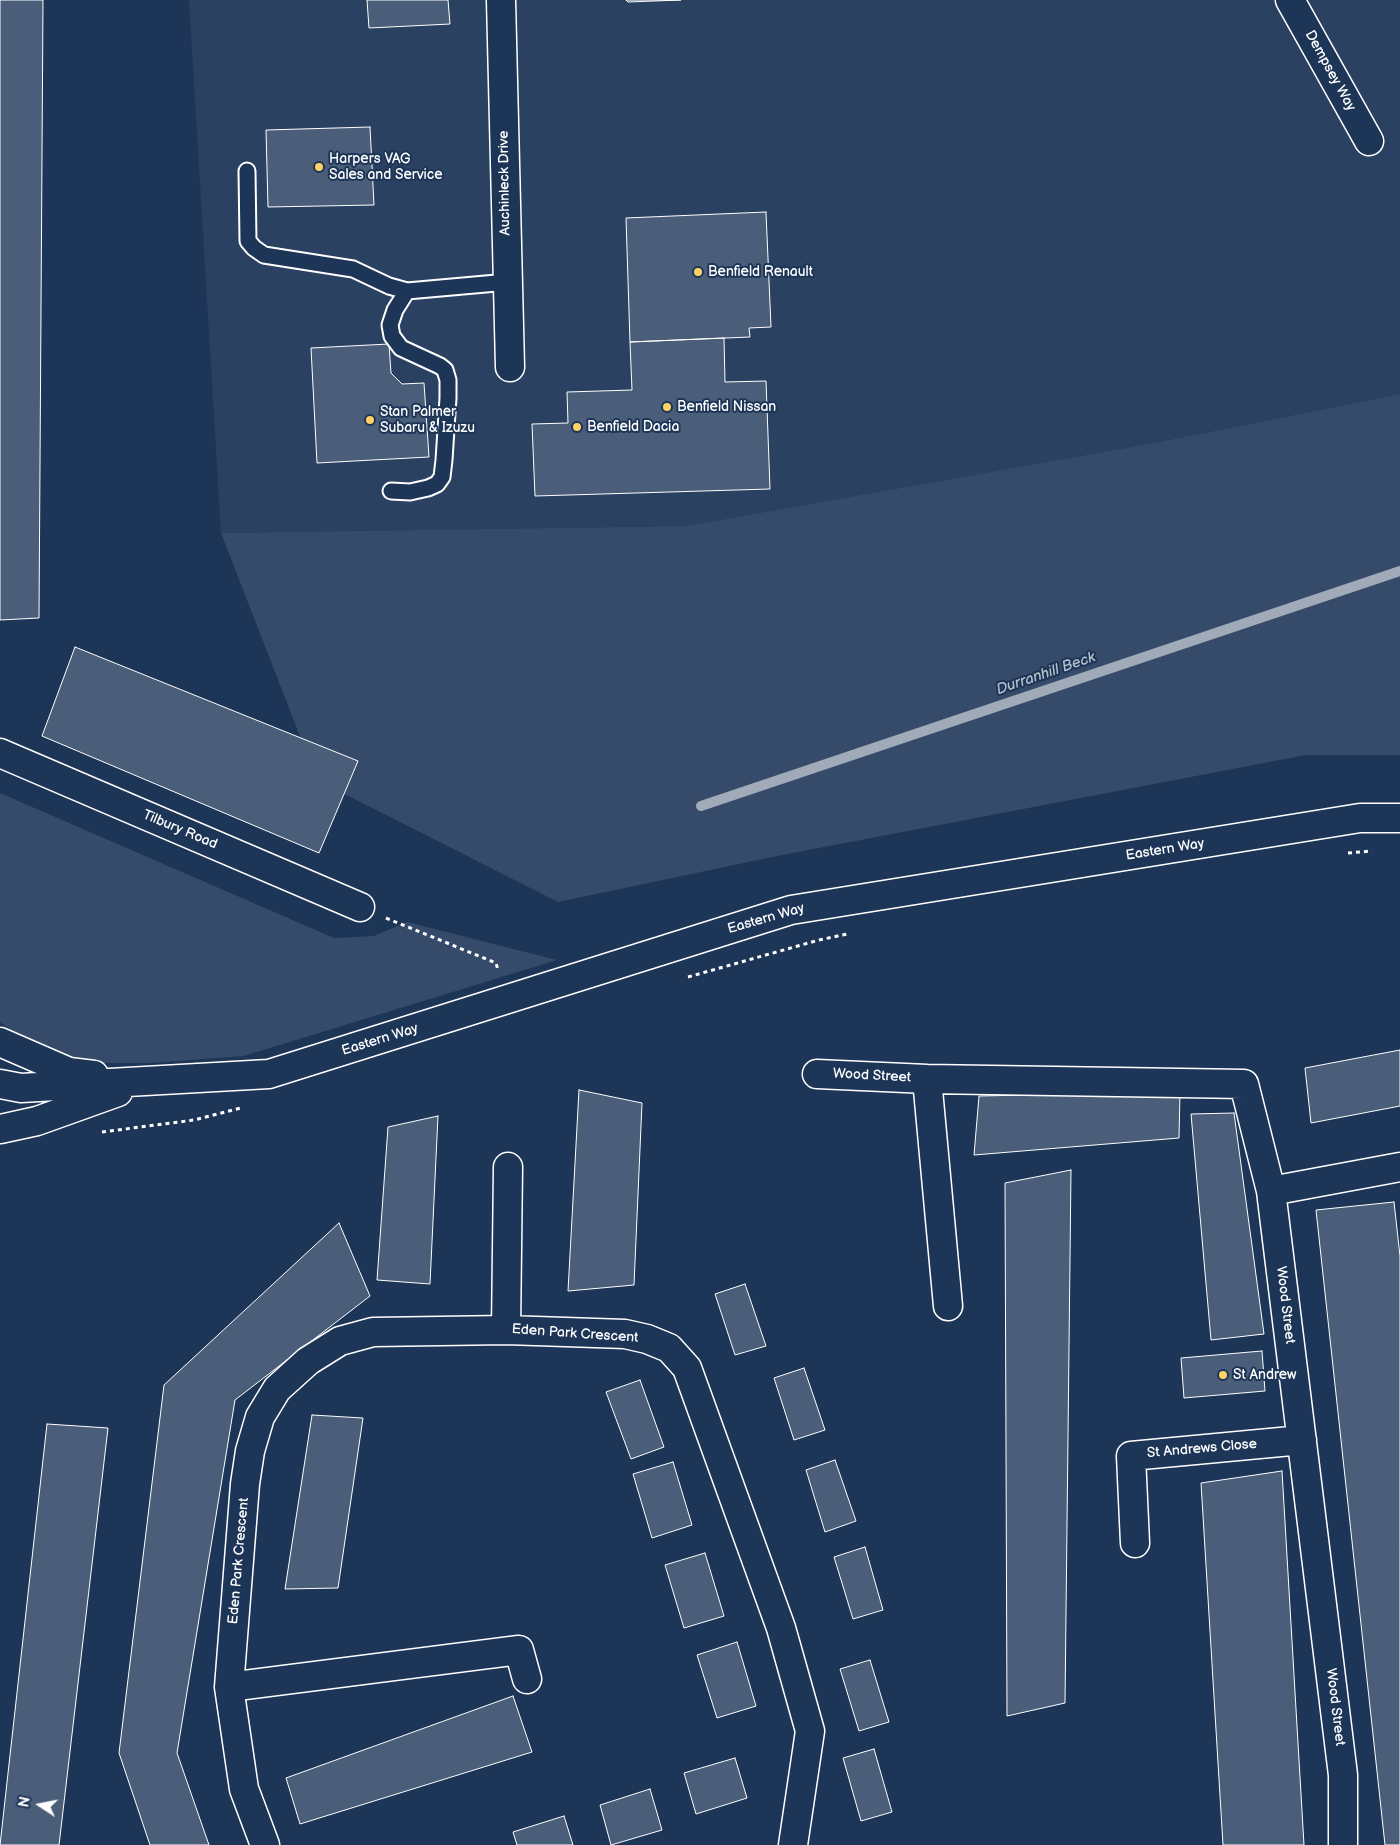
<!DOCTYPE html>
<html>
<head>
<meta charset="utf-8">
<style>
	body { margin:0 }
	#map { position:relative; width:1400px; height:1845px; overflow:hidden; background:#1d3557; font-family:"Balsamiq Sans",sans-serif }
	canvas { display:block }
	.north { position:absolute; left:15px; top:1780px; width:50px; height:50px; -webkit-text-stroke:4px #1d3557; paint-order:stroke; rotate:281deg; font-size:14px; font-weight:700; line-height:20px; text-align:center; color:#fff }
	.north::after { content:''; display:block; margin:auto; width:18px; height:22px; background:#fff; clip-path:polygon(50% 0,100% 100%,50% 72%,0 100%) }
</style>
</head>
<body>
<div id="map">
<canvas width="1400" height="1845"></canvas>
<div class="north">N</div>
</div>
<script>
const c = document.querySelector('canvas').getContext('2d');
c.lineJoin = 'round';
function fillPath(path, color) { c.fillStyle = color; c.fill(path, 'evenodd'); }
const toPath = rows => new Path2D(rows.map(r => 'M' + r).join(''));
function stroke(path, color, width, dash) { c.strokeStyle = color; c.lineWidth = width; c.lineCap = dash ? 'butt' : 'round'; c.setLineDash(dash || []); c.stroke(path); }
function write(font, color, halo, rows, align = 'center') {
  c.font = font + ' "Balsamiq Sans",sans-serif'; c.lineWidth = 4; c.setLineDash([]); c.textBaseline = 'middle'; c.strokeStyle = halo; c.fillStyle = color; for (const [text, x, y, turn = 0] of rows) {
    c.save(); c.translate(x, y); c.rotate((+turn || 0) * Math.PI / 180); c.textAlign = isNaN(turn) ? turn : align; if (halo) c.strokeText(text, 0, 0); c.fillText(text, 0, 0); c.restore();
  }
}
const built = toPath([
	[189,0,1400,0,1400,394,1148,444,686,526,221,533]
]);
const green = toPath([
	[1400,394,1400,755,1306,755,777,856,558,902,317,780,221,533,686,526,1148,444],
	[0,793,334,938,374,936,407,922,557,960,244,1056,151,1063,79,1063,37,1050,0,1022]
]);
const stream = toPath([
	[701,806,1400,571]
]);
const building = toPath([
	[0,0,43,0,39,618,0,620,0,0],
	[367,0,448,0,450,24,369,28,367,0],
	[626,0,681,0,628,2,626,0],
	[370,127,374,205,268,207,266,130,370,127],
	[766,212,771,327,749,328,750,337,630,342,626,218,766,212],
	[724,338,725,382,766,381,770,489,535,496,532,424,568,423,567,392,632,390,630,342,724,338],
	[389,344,391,373,402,384,424,383,429,457,317,463,311,348,389,344],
	[75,647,358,761,319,853,42,736,75,647],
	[1400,1050,1400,1106,1311,1123,1305,1068,1400,1050],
	[579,1090,642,1103,634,1285,568,1291,579,1090],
	[1180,1092,1179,1138,974,1155,979,1096,1180,1092],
	[1234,1113,1264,1334,1211,1340,1191,1114,1234,1113],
	[438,1116,430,1284,377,1280,388,1127,438,1116],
	[1071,1170,1065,1703,1007,1716,1005,1183,1071,1170],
	[1394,1202,1400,1256,1400,1845,1385,1845,1316,1210,1394,1202],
	[339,1223,370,1296,235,1400,177,1753,209,1845,150,1845,119,1753,164,1385,339,1223],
	[745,1284,766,1346,735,1355,715,1294,745,1284],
	[1262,1351,1265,1391,1184,1398,1181,1358,1262,1351],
	[804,1368,825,1430,794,1440,774,1378,804,1368],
	[640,1380,664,1447,631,1459,606,1392,640,1380],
	[312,1415,363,1418,338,1588,285,1589,312,1415],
	[47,1424,108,1428,59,1845,0,1845,47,1424],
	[835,1460,856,1521,825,1532,806,1470,835,1460],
	[673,1462,692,1525,652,1538,633,1474,673,1462],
	[1282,1471,1304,1845,1223,1845,1201,1483,1282,1471],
	[865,1547,883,1610,853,1619,834,1557,865,1547],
	[705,1553,724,1616,684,1628,665,1565,705,1553],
	[737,1642,756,1706,717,1718,697,1655,737,1642],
	[870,1660,889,1722,859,1731,840,1669,870,1660],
	[513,1696,532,1752,300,1824,286,1778,513,1696],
	[874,1749,892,1812,861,1821,843,1758,874,1749],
	[735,1758,747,1798,696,1814,684,1773,735,1758],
	[650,1789,662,1830,611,1845,600,1805,650,1789],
	[564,1816,573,1845,517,1845,513,1832,564,1816]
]);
const path = toPath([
	[1348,853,1372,851],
	[386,918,496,963,498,970],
	[688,977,819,940,847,934],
	[102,1132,194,1120,241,1108]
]);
const lane = toPath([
	[247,171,248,241,254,248,264,255,353,269,389,286,407,291,508,282],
	[391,491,410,492,428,488,437,484,442,477,444,460,448,398,448,380,445,370,440,366,401,348,392,336,390,325,395,310,407,291]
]);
const street = toPath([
	[501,0,510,367],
	[1290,0,1369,141],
	[0,753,360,907],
	[817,1074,927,1079,1244,1084,1271,1191,1343,1775,1343,1845],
	[927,1079,948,1306],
	[1271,1191,1400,1167],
	[506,1330,508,1167],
	[1135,1543,1131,1456,1302,1440],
	[229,1687,519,1650,527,1679],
	[265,1845,244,1789,229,1687,245,1484,250,1451,260,1417,277,1389,308,1361,340,1341,373,1332,506,1330,625,1334,647,1339,669,1348,687,1368,781,1628,810,1731,793,1845]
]);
const secondary = toPath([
	[0,1042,69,1072,94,1075],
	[0,1084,21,1088,269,1074,791,910,1360,818,1400,818],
	[0,1129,37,1121,118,1092]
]);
const markers = [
	[319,167,5,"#ffd166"],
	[698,272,5,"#ffd166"],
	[667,407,5,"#ffd166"],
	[370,420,5,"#ffd166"],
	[577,427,5,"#ffd166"],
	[1223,1375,5,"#ffd166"]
];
const streetNames = [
	["Dempsey Way",1330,71,61],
	["Auchinleck Drive",505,183,-91],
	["Tilbury Road",180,830,23],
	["Eastern Way",1165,850,-9],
	["Eastern Way",766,919,-16],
	["Eastern Way",380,1040,-17],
	["Wood Street",872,1076,3],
	["Wood Street",1285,1305,83],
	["Eden Park Crescent",575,1334,4],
	["St Andrews Close",1202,1449,-5],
	["Eden Park Crescent",239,1561,-85],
	["Wood Street",1335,1707,83]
];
const poiNames = [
	["Harpers VAG",329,159],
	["Sales and Service",329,175],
	["Benfield Renault",708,272],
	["Benfield Nissan",677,407],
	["Stan Palmer",380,412],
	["Subaru & Izuzu",380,428],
	["Benfield Dacia",587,427],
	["St Andrew",1233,1375]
];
const waterNames = [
	["Durranhill Beck",1046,674,-19]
];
fillPath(built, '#2a4161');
fillPath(green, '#364b69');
stroke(stream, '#a0aab8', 10);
fillPath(building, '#4a5d79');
stroke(building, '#fff', 1);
stroke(lane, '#fff', 19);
stroke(street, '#fff', 31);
stroke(secondary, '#fff', 31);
stroke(path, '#fff', 3, [4, 4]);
stroke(lane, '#1d3557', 15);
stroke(street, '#1d3557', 28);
stroke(secondary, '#1d3557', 28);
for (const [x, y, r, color] of markers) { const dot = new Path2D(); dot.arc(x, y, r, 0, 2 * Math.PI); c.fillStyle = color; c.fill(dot); stroke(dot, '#1d3557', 2); }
write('14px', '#fff', '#1d3557', streetNames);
write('14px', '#fff', '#1d3557', poiNames, 'left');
write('italic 15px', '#b8c0ca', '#1d3557', waterNames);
</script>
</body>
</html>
